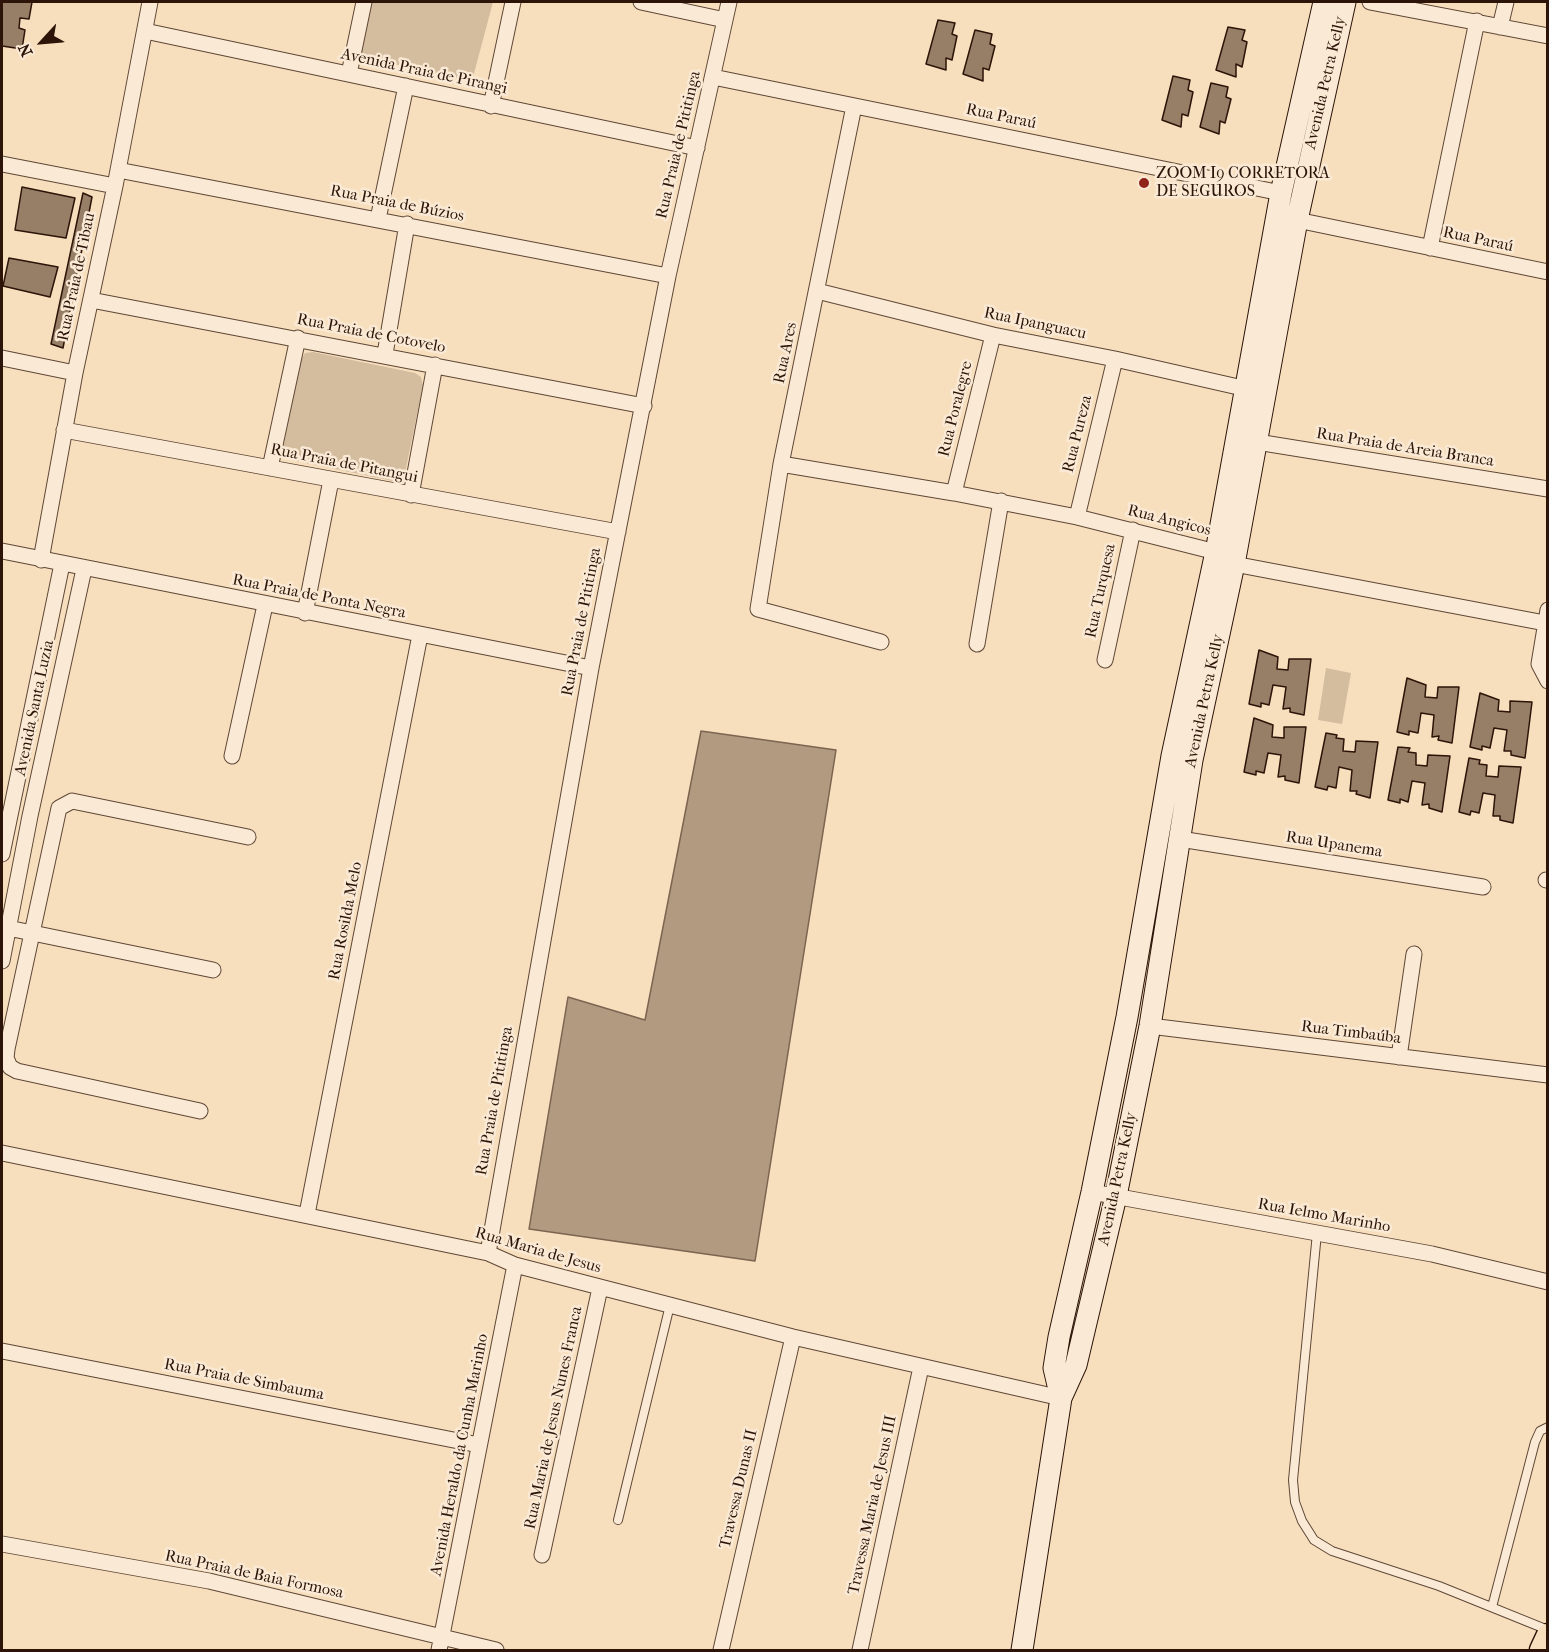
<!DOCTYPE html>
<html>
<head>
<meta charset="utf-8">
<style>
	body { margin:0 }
	#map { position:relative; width:1549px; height:1652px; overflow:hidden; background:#f7dfbe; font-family:"IM FELL French Canon",serif }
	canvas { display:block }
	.frame { position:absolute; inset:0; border:3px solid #2c1408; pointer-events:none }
	.north { position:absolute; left:12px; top:12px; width:60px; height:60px; -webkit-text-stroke:4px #faead5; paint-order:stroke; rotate:244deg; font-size:16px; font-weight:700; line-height:24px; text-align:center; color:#2c1408 }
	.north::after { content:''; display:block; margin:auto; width:21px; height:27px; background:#2c1408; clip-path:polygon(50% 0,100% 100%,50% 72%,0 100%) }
</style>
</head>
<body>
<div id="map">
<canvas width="1549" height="1652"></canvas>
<div class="frame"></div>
<div class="north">N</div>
</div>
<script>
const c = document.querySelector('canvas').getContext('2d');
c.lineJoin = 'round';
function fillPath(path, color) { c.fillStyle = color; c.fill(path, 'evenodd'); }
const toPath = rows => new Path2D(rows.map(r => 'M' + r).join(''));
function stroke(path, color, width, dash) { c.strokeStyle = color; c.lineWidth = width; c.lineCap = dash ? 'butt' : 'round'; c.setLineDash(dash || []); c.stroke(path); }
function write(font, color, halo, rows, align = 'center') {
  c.font = font + ' "IM FELL French Canon",serif'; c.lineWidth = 5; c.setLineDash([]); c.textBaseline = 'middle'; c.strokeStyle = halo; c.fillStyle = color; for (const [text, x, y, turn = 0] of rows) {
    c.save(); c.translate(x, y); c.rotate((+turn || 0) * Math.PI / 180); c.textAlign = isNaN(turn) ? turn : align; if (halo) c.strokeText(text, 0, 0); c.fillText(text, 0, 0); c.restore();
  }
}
const green = toPath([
	[370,2,493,2,472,81,357,56],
	[313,352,415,373,421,377,423,385,405,473,401,480,393,481,291,460,285,456,283,448,301,360,305,353],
	[1326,668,1351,673,1342,724,1318,720]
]);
const water = toPath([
	[701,731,836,750,755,1261,529,1229,568,997,645,1020,701,731]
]);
const building = toPath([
	[2,2,32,2,29,19,20,18,19,28,25,30,22,49,2,46,2,2],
	[938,20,955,23,952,34,957,36,952,60,946,58,946,70,926,64,938,20],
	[1228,27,1245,30,1242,40,1247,42,1242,67,1236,64,1236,77,1216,70,1228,27],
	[975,30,992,34,990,44,995,46,989,70,983,68,983,81,963,74,975,30],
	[1173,76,1190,80,1188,90,1193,92,1188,116,1182,114,1181,127,1162,120,1173,76],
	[1211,83,1228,87,1226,97,1231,99,1225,123,1220,121,1219,134,1200,127,1211,83],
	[22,187,75,198,66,238,15,230,22,187],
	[83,193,92,197,63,348,51,344,83,193],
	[9,258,58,267,50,297,3,286,9,258],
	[1259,650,1278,657,1277,669,1288,670,1289,659,1311,659,1304,715,1290,712,1290,708,1283,709,1286,687,1273,685,1269,705,1261,703,1261,707,1249,704,1259,650],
	[1407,678,1426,685,1425,697,1437,698,1438,687,1459,687,1452,743,1438,740,1439,736,1432,737,1434,715,1421,713,1418,733,1409,731,1409,735,1397,732,1407,678],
	[1480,693,1499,700,1498,711,1510,712,1510,701,1532,702,1525,758,1511,755,1511,751,1504,751,1507,730,1494,728,1490,748,1482,746,1482,750,1470,747,1480,693],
	[1254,718,1273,725,1272,737,1284,738,1284,727,1306,727,1299,783,1285,780,1285,776,1278,777,1281,755,1268,753,1264,773,1256,771,1256,775,1244,772,1254,718],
	[1326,733,1337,735,1336,738,1344,739,1343,751,1355,752,1356,741,1378,742,1370,798,1356,794,1357,791,1350,791,1352,770,1339,767,1336,788,1328,786,1327,790,1315,787,1326,733],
	[1398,747,1410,748,1408,752,1416,753,1416,765,1427,766,1428,755,1450,756,1442,812,1429,808,1429,804,1422,805,1425,783,1412,781,1408,802,1400,799,1400,803,1388,800,1398,747],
	[1469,758,1480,760,1479,764,1487,765,1486,776,1498,777,1499,766,1521,767,1513,823,1500,820,1500,816,1493,816,1495,795,1483,793,1479,813,1471,811,1470,815,1459,812,1469,758]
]);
const lane = toPath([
	[1317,1233,1293,1480,1295,1502,1302,1521,1314,1540,1332,1551,1439,1586,1548,1630],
	[618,1520,670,1305],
	[1492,1607,1535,1442,1540,1431,1548,1427]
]);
const street = toPath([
	[641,2,725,20],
	[1370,2,1548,36],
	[1500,27,1506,2],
	[145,31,697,148],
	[349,74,364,2],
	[713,77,1281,193],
	[491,106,513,2],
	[854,106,781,464,758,609,881,642],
	[2,164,115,186],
	[118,170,668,276],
	[378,219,406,86],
	[1297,220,1548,272],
	[1430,248,1477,21],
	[817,291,993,335,1115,359,1247,389],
	[91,300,644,406],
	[385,354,407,224],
	[2,358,75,373],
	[64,430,618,532],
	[1257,442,1548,489],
	[781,464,954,493,1077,517,1216,552,1234,564,1545,623],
	[270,468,298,338],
	[954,493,993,335],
	[411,495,435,365],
	[1077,517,1115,359],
	[2,551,591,668],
	[41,560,75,373,115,186,150,2],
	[1548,610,1539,664,1548,681],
	[305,613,331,480],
	[977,644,1001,501],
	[1105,660,1133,530],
	[232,756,265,605],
	[1180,839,1483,887],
	[2,854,62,564],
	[1546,880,1548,880],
	[8,928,213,970],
	[2,961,30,816,84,569],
	[1150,1026,1548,1075],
	[1399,1057,1414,954],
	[200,1111,17,1071,10,1067,6,1058,7,1049,59,808,72,801,248,837],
	[2,1153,488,1253,515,1265,793,1337,1061,1398],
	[1092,1192,1432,1254,1548,1282],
	[307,1214,420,635],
	[488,1253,591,668,668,276,729,2],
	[2,1351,479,1445],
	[2,1544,209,1581,496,1650],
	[542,1555,600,1288],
	[439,1650,515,1265],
	[721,1650,793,1337],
	[860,1650,921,1367]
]);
const secondary = toPath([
	[1061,1398,1054,1368,1059,1337,1092,1192,1127,1017,1172,756,1216,552,1281,193,1324,2],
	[1022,1650,1061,1398,1076,1365,1116,1196,1150,1026,1192,760,1234,564,1297,220,1345,2]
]);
const primary = toPath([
	[1541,1650,1548,1635]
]);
const markers = [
	[1144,183,6,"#8f2418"]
];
const streetNames = [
	["Avenida Praia de Pirangi",424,72,12],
	["Avenida Petra Kelly",1326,83,-77],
	["Rua Paraú",1001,117,12],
	["Rua Praia de Pititinga",679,145,-77],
	["Rua Praia de Búzios",397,204,11],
	["Rua Paraú",1478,240,12],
	["Rua Praia de Tibau",77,277,-78],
	["Rua Ipanguacu",1035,324,12],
	["Rua Praia de Cotovelo",371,334,11],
	["Rua Ares",786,353,-78],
	["Rua Poralegre",956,409,-76],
	["Rua Pureza",1078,434,-76],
	["Rua Praia de Areia Branca",1405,448,9],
	["Rua Praia de Pitangui",344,464,11],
	["Rua Angicos",1169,521,14],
	["Rua Turquesa",1101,591,-78],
	["Rua Praia de Ponta Negra",319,597,11],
	["Rua Praia de Pititinga",582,622,-79],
	["Avenida Petra Kelly",1205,701,-78],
	["Avenida Santa Luzia",35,708,-78],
	["Rua Upanema",1334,845,9],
	["Rua Rosilda Melo",346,921,-79],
	["Rua Timbaúba",1351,1033,7],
	["Rua Praia de Pititinga",495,1101,-80],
	["Avenida Petra Kelly",1118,1179,-78],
	["Rua Ielmo Marinho",1324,1216,10],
	["Rua Maria de Jesus",538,1251,16],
	["Rua Praia de Simbauma",244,1380,11],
	["Rua Maria de Jesus Nunes Franca",554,1418,-78],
	["Avenida Heraldo da Cunha Marinho",460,1455,-79],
	["Travessa Dunas II",739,1489,-77],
	["Travessa Maria de Jesus III",873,1505,-78],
	["Rua Praia de Baia Formosa",254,1575,12]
];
const poiNames = [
	["ZOOM I9 CORRETORA",1156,174],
	["DE SEGUROS",1156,192]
];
fillPath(green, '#d4bc9f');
fillPath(water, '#b29a80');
stroke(water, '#7c6450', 1.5);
fillPath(building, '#967e67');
stroke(building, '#2c1408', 1.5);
stroke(lane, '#5f4736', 10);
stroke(street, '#5f4736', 17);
stroke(secondary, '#2c1408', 23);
stroke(primary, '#2c1408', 25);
stroke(lane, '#faead5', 8);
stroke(street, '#faead5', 15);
stroke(secondary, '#faead5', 21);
stroke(primary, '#f7dfbe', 22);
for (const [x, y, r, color] of markers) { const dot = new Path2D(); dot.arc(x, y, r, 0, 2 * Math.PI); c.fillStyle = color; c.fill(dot); stroke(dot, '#faead5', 2); }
write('16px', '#2c1408', '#faead5', streetNames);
write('16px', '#2c1408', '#faead5', poiNames, 'left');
</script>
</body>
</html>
